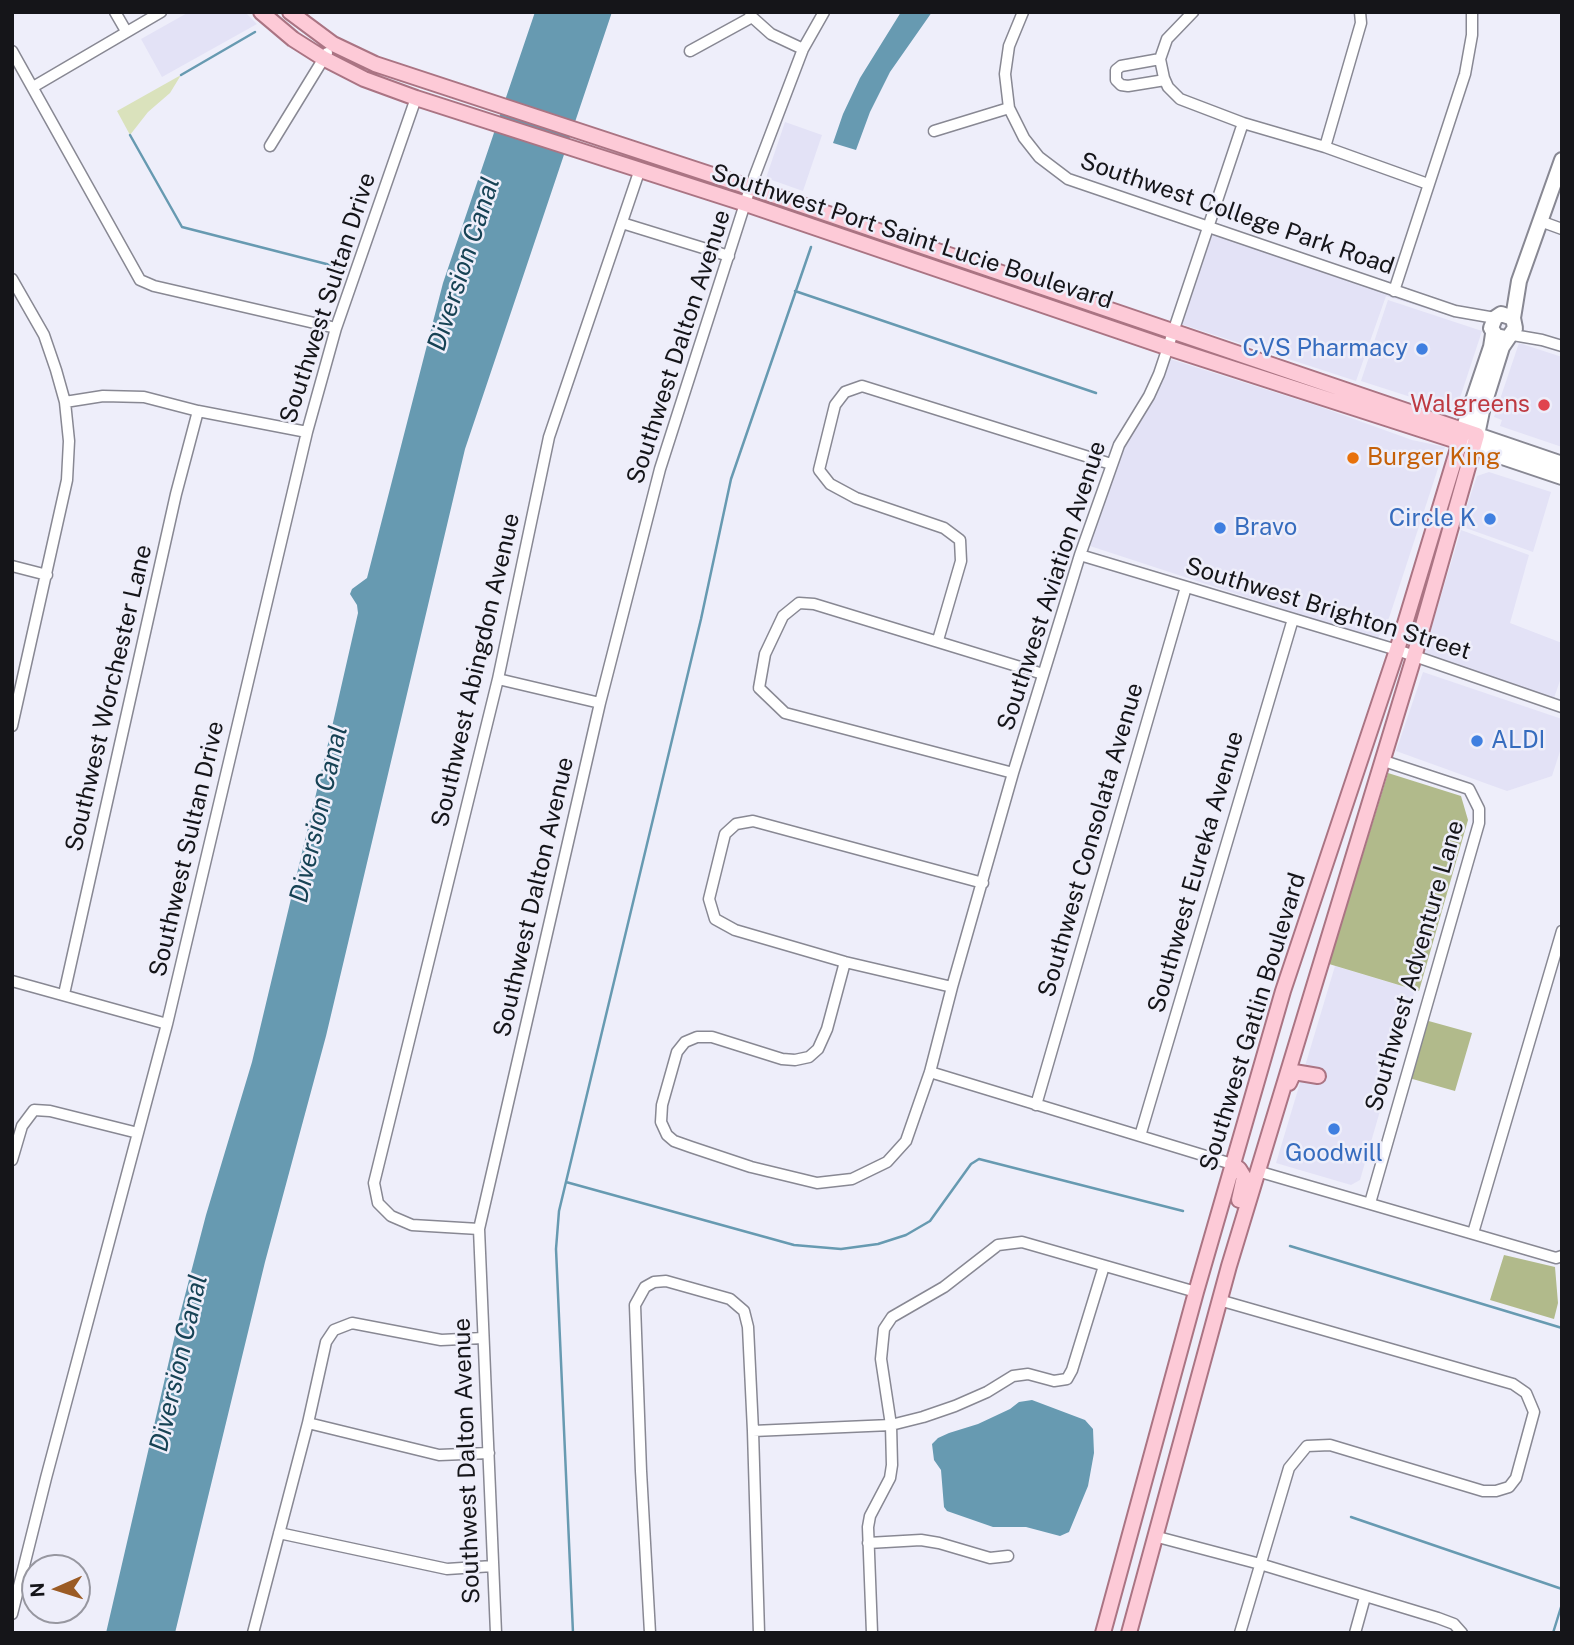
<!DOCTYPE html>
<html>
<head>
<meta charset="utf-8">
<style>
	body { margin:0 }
	#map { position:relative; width:1574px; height:1645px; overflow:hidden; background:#eeeefa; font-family:"Public Sans",sans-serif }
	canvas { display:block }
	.frame { position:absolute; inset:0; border:14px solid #151519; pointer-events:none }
	.north { position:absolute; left:21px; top:1554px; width:70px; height:70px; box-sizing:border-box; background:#eeeefa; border:2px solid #9797a0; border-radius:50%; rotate:267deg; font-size:19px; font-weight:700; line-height:28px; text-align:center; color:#151519 }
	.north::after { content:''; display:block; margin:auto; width:24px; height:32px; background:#9b5b24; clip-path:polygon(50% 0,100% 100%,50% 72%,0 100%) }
</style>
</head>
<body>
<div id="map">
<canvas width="1574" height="1645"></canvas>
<div class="frame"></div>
<div class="north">N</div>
</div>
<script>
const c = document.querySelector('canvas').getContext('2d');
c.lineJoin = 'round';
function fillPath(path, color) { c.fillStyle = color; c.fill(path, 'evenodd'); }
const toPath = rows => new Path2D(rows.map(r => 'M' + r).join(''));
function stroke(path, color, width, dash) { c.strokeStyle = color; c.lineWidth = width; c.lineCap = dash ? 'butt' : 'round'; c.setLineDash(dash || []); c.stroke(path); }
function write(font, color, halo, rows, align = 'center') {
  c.font = font + ' "Public Sans",sans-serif'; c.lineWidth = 5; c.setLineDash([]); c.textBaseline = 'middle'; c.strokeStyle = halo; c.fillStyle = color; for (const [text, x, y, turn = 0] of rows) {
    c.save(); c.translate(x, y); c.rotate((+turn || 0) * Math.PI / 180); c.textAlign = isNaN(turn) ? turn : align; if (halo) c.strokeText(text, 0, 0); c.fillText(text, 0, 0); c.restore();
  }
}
const built = toPath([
	[189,12,245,12,257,24,162,77,141,39],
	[785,122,822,135,803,191,766,178],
	[1210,232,1451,314,1457,318,1386,296,1356,381,1181,324],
	[1388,300,1482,331,1458,404,1448,409,1361,381],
	[1519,343,1562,357,1562,447,1500,426,1502,420,1494,417],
	[1170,359,1318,406,1412,440,1445,447,1389,618,1377,640,1090,546,1113,472,1129,436,1163,376],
	[1489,472,1551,492,1533,552,1460,526,1477,476],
	[1461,530,1529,555,1510,623,1562,643,1562,675,1554,698,1423,655],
	[1423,672,1562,719,1562,745,1552,776,1507,791,1396,751],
	[1335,966,1415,990,1360,1180,1351,1185,1276,1163]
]);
const green = toPath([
	[181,75,170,93,148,112,130,135,117,111]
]);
const forest = toPath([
	[1388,773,1461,796,1468,820,1419,991,1329,964],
	[1425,1020,1472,1033,1455,1091,1409,1078],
	[1504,1255,1555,1267,1558,1303,1554,1319,1490,1300]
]);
const water = toPath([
	[535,12,612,12,465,449,326,1036,265,1262,175,1633,106,1633,178,1322,206,1215,252,1062,332,727,358,613,357,605,350,594,352,589,367,578,443,283],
	[901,12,932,12,890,72,870,112,856,150,833,143,843,114,860,78],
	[1032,1400,1085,1420,1093,1429,1094,1453,1088,1486,1069,1532,1060,1536,1026,1527,993,1527,947,1511,944,1507,941,1470,934,1460,932,1444,938,1438,949,1433,978,1424,1010,1409,1019,1402]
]);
const stream = toPath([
	[181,75,255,32],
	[130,135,182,227,346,269],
	[795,291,1096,393],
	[566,1182,794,1245,841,1249,878,1244,906,1235,930,1221,971,1164,979,1159,1183,1211],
	[1290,1246,1562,1328],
	[1351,1517,1562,1589],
	[573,1633,556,1249,559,1211,701,619,731,479,811,247],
	[1553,1633,1562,1604]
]);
const street = toPath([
	[115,12,126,31],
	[1023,12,1009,46,1005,74,1009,108,1024,138,1039,157,1068,179,1455,311,1495,318],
	[1193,12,1167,39,1160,59,1164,78,1168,87,1180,99,1243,123,1325,147,1428,184],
	[750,13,752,17,771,34,803,49],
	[12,51,140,280,154,286,336,328],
	[690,51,752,17],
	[1160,59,1121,66,1116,70,1116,80,1121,85,1128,86,1165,80],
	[33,87,161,12],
	[934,131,1009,108],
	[270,146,327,53],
	[1325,147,1361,23,1360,12],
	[1540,221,1562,229],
	[622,223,729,256],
	[12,279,44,335,56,370,65,402,69,441,67,480,12,726],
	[1394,291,1465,74,1472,35,1472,12],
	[1513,335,1542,340,1562,346],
	[65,402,103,396,144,397,198,411,307,432],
	[1080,555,1397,650,1562,707],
	[12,566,47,575],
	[938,640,961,561,960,540,944,528,856,498,830,484,819,470,835,405,845,392,862,386,1111,464],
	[498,679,600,703],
	[1013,773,785,713,759,688,765,654,783,616,799,603,814,604,1043,674],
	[845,962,827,1029,818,1049,809,1057,795,1060,782,1059,712,1037,697,1037,685,1042,677,1052,662,1105,661,1122,667,1135,674,1141,691,1147,751,1167,817,1183,852,1179,887,1162,906,1141,930,1072,952,987,1013,773,1080,555,1119,445,1149,396,1159,374,1243,123],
	[12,981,167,1024],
	[952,987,845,962,735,930,715,919,709,899,725,834,736,824,753,821,983,883],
	[64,994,176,494,198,411],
	[930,1072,1232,1164],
	[1036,1105,1186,587],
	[1140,1136,1293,619],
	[12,1160,22,1126,34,1110,50,1111,138,1133],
	[1257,1171,1556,1258,1562,1256],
	[1370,1203,1479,823,1479,809,1469,789,1381,760],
	[479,1229,412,1225,391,1216,378,1203,374,1183,498,679,549,437,639,172],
	[1473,1233,1562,931],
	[1219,1300,1513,1384,1526,1393,1534,1412,1516,1478,1509,1487,1496,1491,1483,1491,1330,1445,1307,1446,1289,1468,1240,1633],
	[308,1423,439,1455,489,1453],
	[753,1431,891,1425,923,1417,955,1406,987,1392,1013,1376,1028,1374,1054,1381,1067,1379,1072,1370,1104,1266],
	[279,1533,447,1569,493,1566],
	[1154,1536,1260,1564,1438,1618,1454,1624,1462,1633],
	[868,1543,921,1540,939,1543,990,1558,1008,1556],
	[12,1614,46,1478,167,1024,307,432,336,328,416,98],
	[253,1633,308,1423,326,1342,334,1330,352,1323,441,1340,483,1338],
	[496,1633,479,1229,600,703,660,469,750,188,803,49,824,12],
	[650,1633,641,1471,635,1305,645,1287,654,1282,666,1281,730,1299,744,1311,748,1327,753,1431,759,1633],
	[872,1633,868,1527,870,1516,890,1478,892,1465,891,1425,881,1359,884,1329,892,1317,944,1287,998,1245,1022,1242,1196,1292],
	[1355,1633,1365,1597]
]);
const secondary = toPath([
	[1513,318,1519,281,1562,160],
	[1506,338,1496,336,1491,328,1495,318,1501,314,1513,318,1515,328,1502,347,1482,411,1477,435,1562,464],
	[1463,430,1491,347,1493,334],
	[1464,444,1562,477]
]);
const primary = toPath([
	[261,12,293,39,323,58,364,79,416,98,746,204,1169,348,1460,442],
	[290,12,333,44,375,64,764,192,1477,435,1414,657,1229,1266,1129,1633],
	[1289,1083,1294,1072,1318,1076],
	[1232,1164,1239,1169,1244,1177,1239,1200],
	[1103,1633,1196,1292,1283,991,1397,650,1462,435]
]);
const markers = [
	[1422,349,7,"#3f7fe0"],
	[1544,405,7,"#e0444e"],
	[1353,458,7,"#e8710a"],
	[1490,519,7,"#3f7fe0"],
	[1220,528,7,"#3f7fe0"],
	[1477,741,7,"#3f7fe0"],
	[1334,1129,7,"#3f7fe0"]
];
const streetNames = [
	["Southwest College Park Road",1237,214,19],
	["Southwest Port Saint Lucie Boulevard",912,237,18],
	["Southwest Sultan Drive",328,298,-72],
	["Southwest Dalton Avenue",679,347,-72],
	["Southwest Aviation Avenue",1052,586,-72],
	["Southwest Brighton Street",1328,609,17],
	["Southwest Abingdon Avenue",476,670,-77],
	["Southwest Worchester Lane",109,698,-77],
	["Southwest Consolata Avenue",1091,840,-74],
	["Southwest Sultan Drive",187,849,-77],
	["Southwest Eureka Avenue",1196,872,-74],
	["Southwest Dalton Avenue",534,897,-77],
	["Southwest Adventure Lane",1415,966,-74],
	["Southwest Gatlin Boulevard",1253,1022,-73],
	["Southwest Dalton Avenue",467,1461,-92]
];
const shopNames = [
	["CVS Pharmacy",1408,349],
	["Circle K",1476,519],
	["Bravo",1234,528,"left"],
	["ALDI",1491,741,"left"],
	["Goodwill",1334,1154,"center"]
];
const healthNames = [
	["Walgreens",1530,405]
];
const foodNames = [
	["Burger King",1367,458]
];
const waterNames = [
	["Diversion Canal",464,264,-72],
	["Diversion Canal",319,814,-77],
	["Diversion Canal",179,1363,-77]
];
fillPath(built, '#e3e2f6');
fillPath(green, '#dae2bc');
fillPath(forest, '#b1ba8b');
fillPath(water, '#679ab1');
stroke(stream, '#679ab1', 2.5);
stroke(street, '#888893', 13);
stroke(secondary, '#888893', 18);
stroke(primary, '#aa7483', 18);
stroke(street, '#fff', 10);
stroke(secondary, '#fff', 14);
stroke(primary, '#fdcad7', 14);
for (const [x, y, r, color] of markers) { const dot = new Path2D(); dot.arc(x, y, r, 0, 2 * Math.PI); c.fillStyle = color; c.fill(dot); stroke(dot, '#eeeefa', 2.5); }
write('24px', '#151519', '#eeeefa', streetNames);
write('24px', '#366cbe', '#eeeefa', shopNames, 'right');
write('24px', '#be3a42', '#eeeefa', healthNames, 'right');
write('24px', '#c56008', '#eeeefa', foodNames, 'left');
write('italic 26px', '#164254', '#eeeefa', waterNames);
</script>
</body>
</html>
